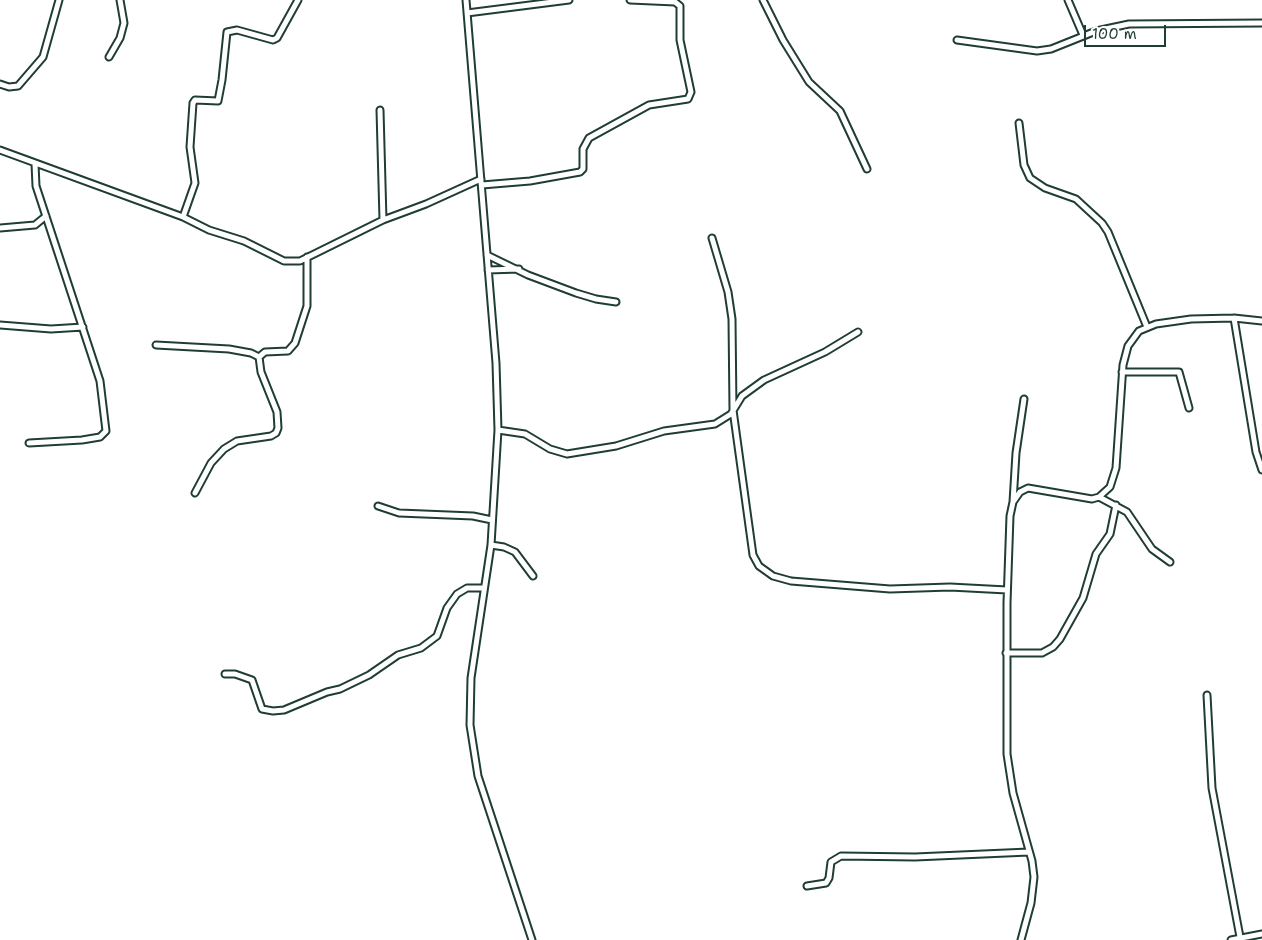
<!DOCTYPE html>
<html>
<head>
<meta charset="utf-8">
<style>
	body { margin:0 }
	#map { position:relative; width:1262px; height:940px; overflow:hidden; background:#fff; font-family:"Shantell Sans",sans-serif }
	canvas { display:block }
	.scale { position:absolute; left:1084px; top:25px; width:82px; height:22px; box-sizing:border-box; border:2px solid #1f3d34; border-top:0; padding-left:6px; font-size:15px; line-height:18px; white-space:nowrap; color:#1f3d34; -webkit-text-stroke:4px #fff; paint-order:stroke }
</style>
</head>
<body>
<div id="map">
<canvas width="1262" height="940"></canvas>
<div class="scale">100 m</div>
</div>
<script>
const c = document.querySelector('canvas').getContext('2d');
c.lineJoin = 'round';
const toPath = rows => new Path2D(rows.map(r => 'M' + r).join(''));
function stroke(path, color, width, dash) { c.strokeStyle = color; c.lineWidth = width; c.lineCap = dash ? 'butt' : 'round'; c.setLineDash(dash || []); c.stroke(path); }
const minor = toPath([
	[466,0,496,363,498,430,491,545,471,678,470,725,478,776,532,940],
	[763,0,783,40,809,82,840,111,867,169],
	[1068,0,1083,35],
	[467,13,569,0],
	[957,40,1037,51,1051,49,1096,31,1129,24,1262,23],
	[109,57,120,38,124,23,120,0],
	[0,84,9,87,18,86,43,57,59,0],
	[380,110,383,220],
	[1019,123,1024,165,1030,178,1045,188,1076,199,1102,223,1108,232,1147,327],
	[0,150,183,217,209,230,244,241,284,261,300,261,383,220,426,204,481,179],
	[482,185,530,181,580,172,583,169,583,149,589,138,649,105,688,99,691,92,680,40,680,6,675,2,630,0],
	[183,217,195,183,190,147,193,103,195,100,218,101,222,80,227,32,237,30,273,40,277,38,298,0],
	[0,228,35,225,46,216],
	[712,238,728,292,732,319,733,410,753,555,759,566,773,576,791,581,890,589,950,587,1007,590],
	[487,255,528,275,576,293,596,299,616,302],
	[488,270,519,269],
	[1234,318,1256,452,1262,470],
	[0,325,51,329,83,327],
	[156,345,229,349,251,353,259,357],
	[1122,372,1179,372,1189,408],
	[498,430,525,434,550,449,567,454,616,446,664,431,715,424,731,414,742,396,764,380,825,352,858,332],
	[29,443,82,440,100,437,106,431,100,381,36,186,35,164],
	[195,493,211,463,224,449,237,441,271,436,276,433,278,428,277,412,261,372,259,357,265,352,288,351,295,343,307,306,307,257],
	[1099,497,1127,512,1152,549,1170,562],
	[1013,502,1016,453,1024,399],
	[378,506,399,513,473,516,492,520],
	[491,545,504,547,515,552,533,576],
	[1006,653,1042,653,1053,647,1060,639,1083,598,1096,554,1110,534,1116,505],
	[225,674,235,674,252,680,262,709,273,711,284,710,327,692,340,689,369,675,398,655,421,648,437,636,447,608,457,594,467,588,484,588],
	[1207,695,1212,788,1240,937],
	[807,886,826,883,829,878,831,862,841,856,915,857,1029,852],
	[1021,940,1031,903,1034,877,1032,861,1013,793,1007,754,1007,603,1010,516,1013,502,1020,492,1028,488,1092,499,1099,497,1110,487,1116,468,1123,365,1128,346,1139,331,1156,324,1191,319,1234,318,1262,321],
	[1231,940,1262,934]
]);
stroke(minor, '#1f3d34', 9);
stroke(minor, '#fff', 5);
</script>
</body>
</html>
